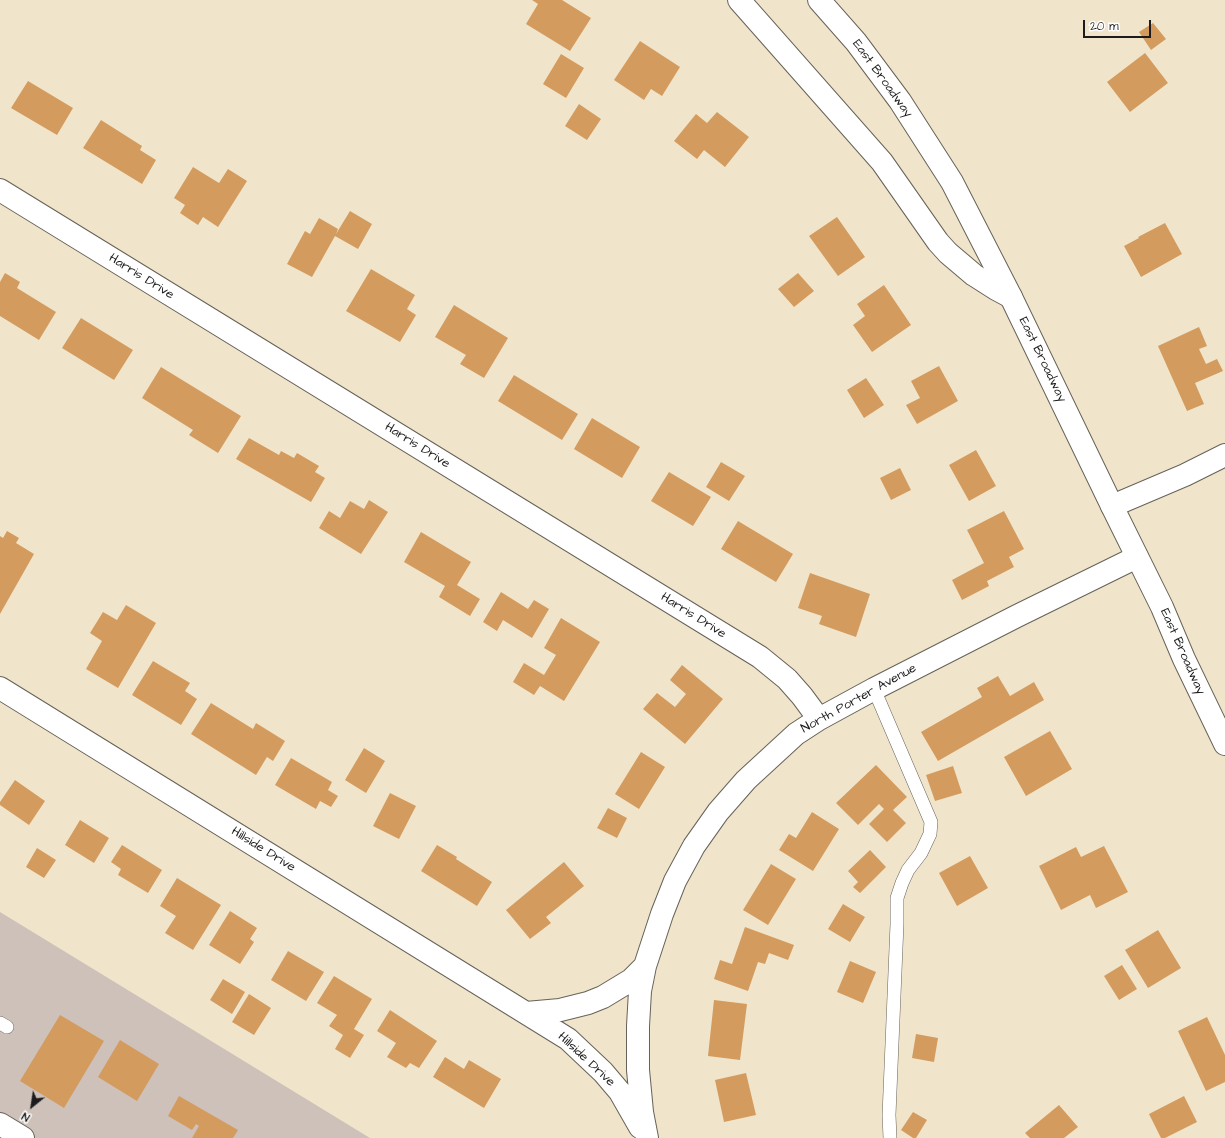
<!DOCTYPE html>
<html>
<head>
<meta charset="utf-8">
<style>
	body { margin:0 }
	#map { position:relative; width:1225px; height:1138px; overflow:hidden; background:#f0e5ca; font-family:"Architects Daughter",sans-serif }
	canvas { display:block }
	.north { position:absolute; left:12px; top:1086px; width:40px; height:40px; -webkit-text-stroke:3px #fff; paint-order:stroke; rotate:210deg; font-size:11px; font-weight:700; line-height:16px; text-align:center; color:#1c1c1c }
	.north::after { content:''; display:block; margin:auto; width:14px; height:18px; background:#1c1c1c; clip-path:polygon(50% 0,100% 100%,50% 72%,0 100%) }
	.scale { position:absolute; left:1083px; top:20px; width:68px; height:18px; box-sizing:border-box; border:2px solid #1c1c1c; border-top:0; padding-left:5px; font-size:12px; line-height:14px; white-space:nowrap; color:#1c1c1c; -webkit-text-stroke:3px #fff; paint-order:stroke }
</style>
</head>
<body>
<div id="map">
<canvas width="1225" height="1138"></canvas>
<div class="north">N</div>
<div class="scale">20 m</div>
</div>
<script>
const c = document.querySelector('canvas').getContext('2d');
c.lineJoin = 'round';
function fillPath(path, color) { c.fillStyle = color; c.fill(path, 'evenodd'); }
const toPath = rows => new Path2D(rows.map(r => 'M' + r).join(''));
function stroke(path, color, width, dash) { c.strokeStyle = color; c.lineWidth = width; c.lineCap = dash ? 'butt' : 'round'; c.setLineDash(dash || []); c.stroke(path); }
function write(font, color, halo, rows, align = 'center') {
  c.font = font + ' "Architects Daughter",sans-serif'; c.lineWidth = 3; c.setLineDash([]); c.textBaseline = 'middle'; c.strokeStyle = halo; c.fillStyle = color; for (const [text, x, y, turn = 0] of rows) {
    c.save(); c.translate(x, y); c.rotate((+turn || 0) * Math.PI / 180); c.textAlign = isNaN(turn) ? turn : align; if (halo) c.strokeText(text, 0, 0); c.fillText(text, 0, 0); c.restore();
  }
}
const industrial = toPath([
	[0,912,370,1138,0,1138]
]);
const building = toPath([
	[532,0,562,0,591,18,570,51,526,24,538,4],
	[1153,23,1166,39,1151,50,1139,32],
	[640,41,680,67,662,96,651,89,644,100,614,80],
	[1145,53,1168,83,1130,112,1107,82],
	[561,54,584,68,566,98,543,84],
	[28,81,73,108,57,135,11,108],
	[579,104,601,119,587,140,565,126],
	[717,112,749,137,725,167,704,150,697,159,674,141,696,114,707,123],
	[101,120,142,146,140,150,156,160,142,184,83,148],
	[193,167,219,183,228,169,247,181,218,227,203,217,198,225,180,213,185,205,174,198],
	[350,211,372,224,358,249,335,236,312,277,287,264,305,231,310,234,319,218,338,229,336,234],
	[837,217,865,257,838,276,809,236],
	[1165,223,1182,254,1141,277,1124,246,1139,238,1138,237],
	[371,269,415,295,407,309,416,315,400,342,346,311],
	[5,273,20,282,17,288,56,312,39,340,0,316,0,282],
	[798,273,814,291,794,307,778,289],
	[884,285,911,325,872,352,853,325,865,316,857,304],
	[454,305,508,338,484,378,460,364,466,355,435,337],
	[81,318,133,350,114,380,62,348],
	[1199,327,1207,346,1199,349,1206,364,1217,359,1223,371,1195,383,1204,404,1187,411,1158,346],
	[939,366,958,401,917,424,906,405,920,398,911,381],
	[161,367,241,416,218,453,189,435,193,430,142,398],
	[514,375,578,414,562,440,498,401],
	[866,378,884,405,864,418,847,390],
	[592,418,640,447,622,478,574,449],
	[249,438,279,455,281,451,294,458,297,453,319,466,315,472,325,478,311,502,236,459],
	[976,450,996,486,969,501,949,465],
	[721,462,745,476,729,501,706,487],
	[900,468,911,490,891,500,880,478],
	[669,472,711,497,693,526,651,501],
	[369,500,388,512,361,554,319,528,329,511,340,518,350,501,364,509],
	[1004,511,1024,549,1009,557,1014,567,987,581,989,586,962,600,952,580,984,563,967,530],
	[738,521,793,554,776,582,721,549],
	[7,531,19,538,16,543,34,554,0,614,0,536,3,538],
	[421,532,471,562,457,585,480,599,470,616,439,597,445,586,404,562],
	[810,573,870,594,856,637,819,624,822,616,798,608],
	[501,592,528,609,534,600,549,609,532,638,503,620,497,631,483,622],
	[126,605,156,623,118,688,86,669,102,641,90,633,103,612,117,620],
	[561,618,600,642,564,701,540,686,534,695,513,682,524,663,544,675,556,655,544,648],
	[153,661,190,683,185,691,197,699,181,725,132,695],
	[682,665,723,699,685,744,643,709,657,693,675,707,686,694,670,680],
	[998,676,1010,696,1034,682,1044,700,938,761,921,732,982,697,977,688],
	[211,703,253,729,256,723,285,741,273,761,267,757,256,775,191,734],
	[1050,731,1072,769,1026,796,1004,757],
	[364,748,385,761,366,793,345,780],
	[641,752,665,767,639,809,615,794],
	[291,758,332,782,328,790,338,796,331,807,320,801,316,809,275,785],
	[876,765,907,797,893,810,906,823,887,842,869,824,884,809,879,804,858,825,836,803],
	[953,766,962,793,935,801,926,775],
	[15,780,45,801,29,825,0,805,0,802],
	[390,793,416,806,399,839,373,826],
	[608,808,627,818,617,838,597,828],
	[812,812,839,829,813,871,779,850,789,834,796,838],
	[80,820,109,838,94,863,65,845],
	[122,845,162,870,148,893,118,875,121,869,111,862],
	[437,845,457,857,456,859,492,882,477,906,421,871],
	[1104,846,1128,892,1096,908,1090,895,1061,910,1039,866,1076,847,1081,857],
	[37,848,56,860,44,878,26,867],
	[870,850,886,867,860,893,853,887,858,882,848,871],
	[970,856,988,888,957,906,939,873],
	[564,862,584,886,546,917,551,923,530,939,506,910],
	[771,864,796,879,768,925,743,910],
	[177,878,221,905,193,950,165,933,176,916,160,906],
	[843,904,865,917,850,942,828,929],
	[230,911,257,928,250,939,254,942,240,964,209,945],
	[745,927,794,945,788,960,769,953,765,964,758,962,748,991,714,979,720,960,732,964],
	[1158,930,1181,968,1148,988,1125,950],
	[288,951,324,972,306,1001,271,980],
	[850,961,876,972,863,1003,837,992],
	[1122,965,1137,989,1119,1000,1104,976],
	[334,976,372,999,354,1029,364,1035,350,1058,335,1049,343,1035,329,1026,337,1015,317,1003],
	[223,979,245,992,232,1014,210,1000],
	[249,994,271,1008,254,1035,232,1022],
	[714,1000,747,1004,740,1060,708,1056],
	[390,1010,437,1041,419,1068,410,1063,406,1068,387,1057,396,1043,377,1031],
	[60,1015,104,1041,64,1108,20,1081],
	[1207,1017,1225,1055,1225,1082,1206,1091,1178,1031],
	[916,1034,938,1038,934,1062,912,1058],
	[120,1040,159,1064,137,1101,98,1077],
	[445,1057,464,1069,469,1060,501,1079,484,1108,433,1077],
	[746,1073,756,1115,724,1122,715,1080],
	[179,1096,238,1130,233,1138,192,1138,199,1126,196,1124,192,1130,168,1116],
	[1184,1096,1197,1122,1165,1138,1161,1138,1149,1114],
	[1059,1105,1078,1127,1064,1138,1030,1138,1025,1133],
	[913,1112,927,1120,916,1138,913,1138,901,1130]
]);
const lane = toPath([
	[874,689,931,822,930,834,921,853,908,870,902,883,897,898,897,924,889,1115,890,1138],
	[0,1023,7,1027]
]);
const street = toPath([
	[739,0,882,162,938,242,948,253,974,275,996,289,1011,297],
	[0,190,760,657,787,679,802,696,819,719],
	[1112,506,1185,475,1225,455],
	[0,688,568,1039,603,1072,620,1092,640,1127],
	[526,1013,560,1010,588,1003,603,997,631,980,645,966],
	[0,1124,23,1138],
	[647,1138,642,1112,638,1070,638,1026,640,991,645,966,662,914,675,881,694,846,718,812,746,780,796,734,819,719,874,689,1017,616,1137,557]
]);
const secondary = toPath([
	[819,0,856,42,900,101,952,182,1011,297,1112,506,1162,607,1184,659,1225,744]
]);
const streetNames = [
	["East Broadway",882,79,54],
	["Harris Drive",141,277,32],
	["East Broadway",1042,360,64],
	["Harris Drive",417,446,32],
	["Harris Drive",693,616,32],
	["East Broadway",1182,652,66],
	["North Porter Avenue",859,699,-29],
	["Hillside Drive",263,850,32],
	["Hillside Drive",586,1060,43]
];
fillPath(industrial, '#cec1ba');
fillPath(building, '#d49b5f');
stroke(lane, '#666259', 14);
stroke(street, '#666259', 24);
stroke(secondary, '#666259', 24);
stroke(lane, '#fff', 13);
stroke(street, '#fff', 22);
stroke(secondary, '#fff', 22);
write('13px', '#1c1c1c', '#fff', streetNames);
</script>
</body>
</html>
